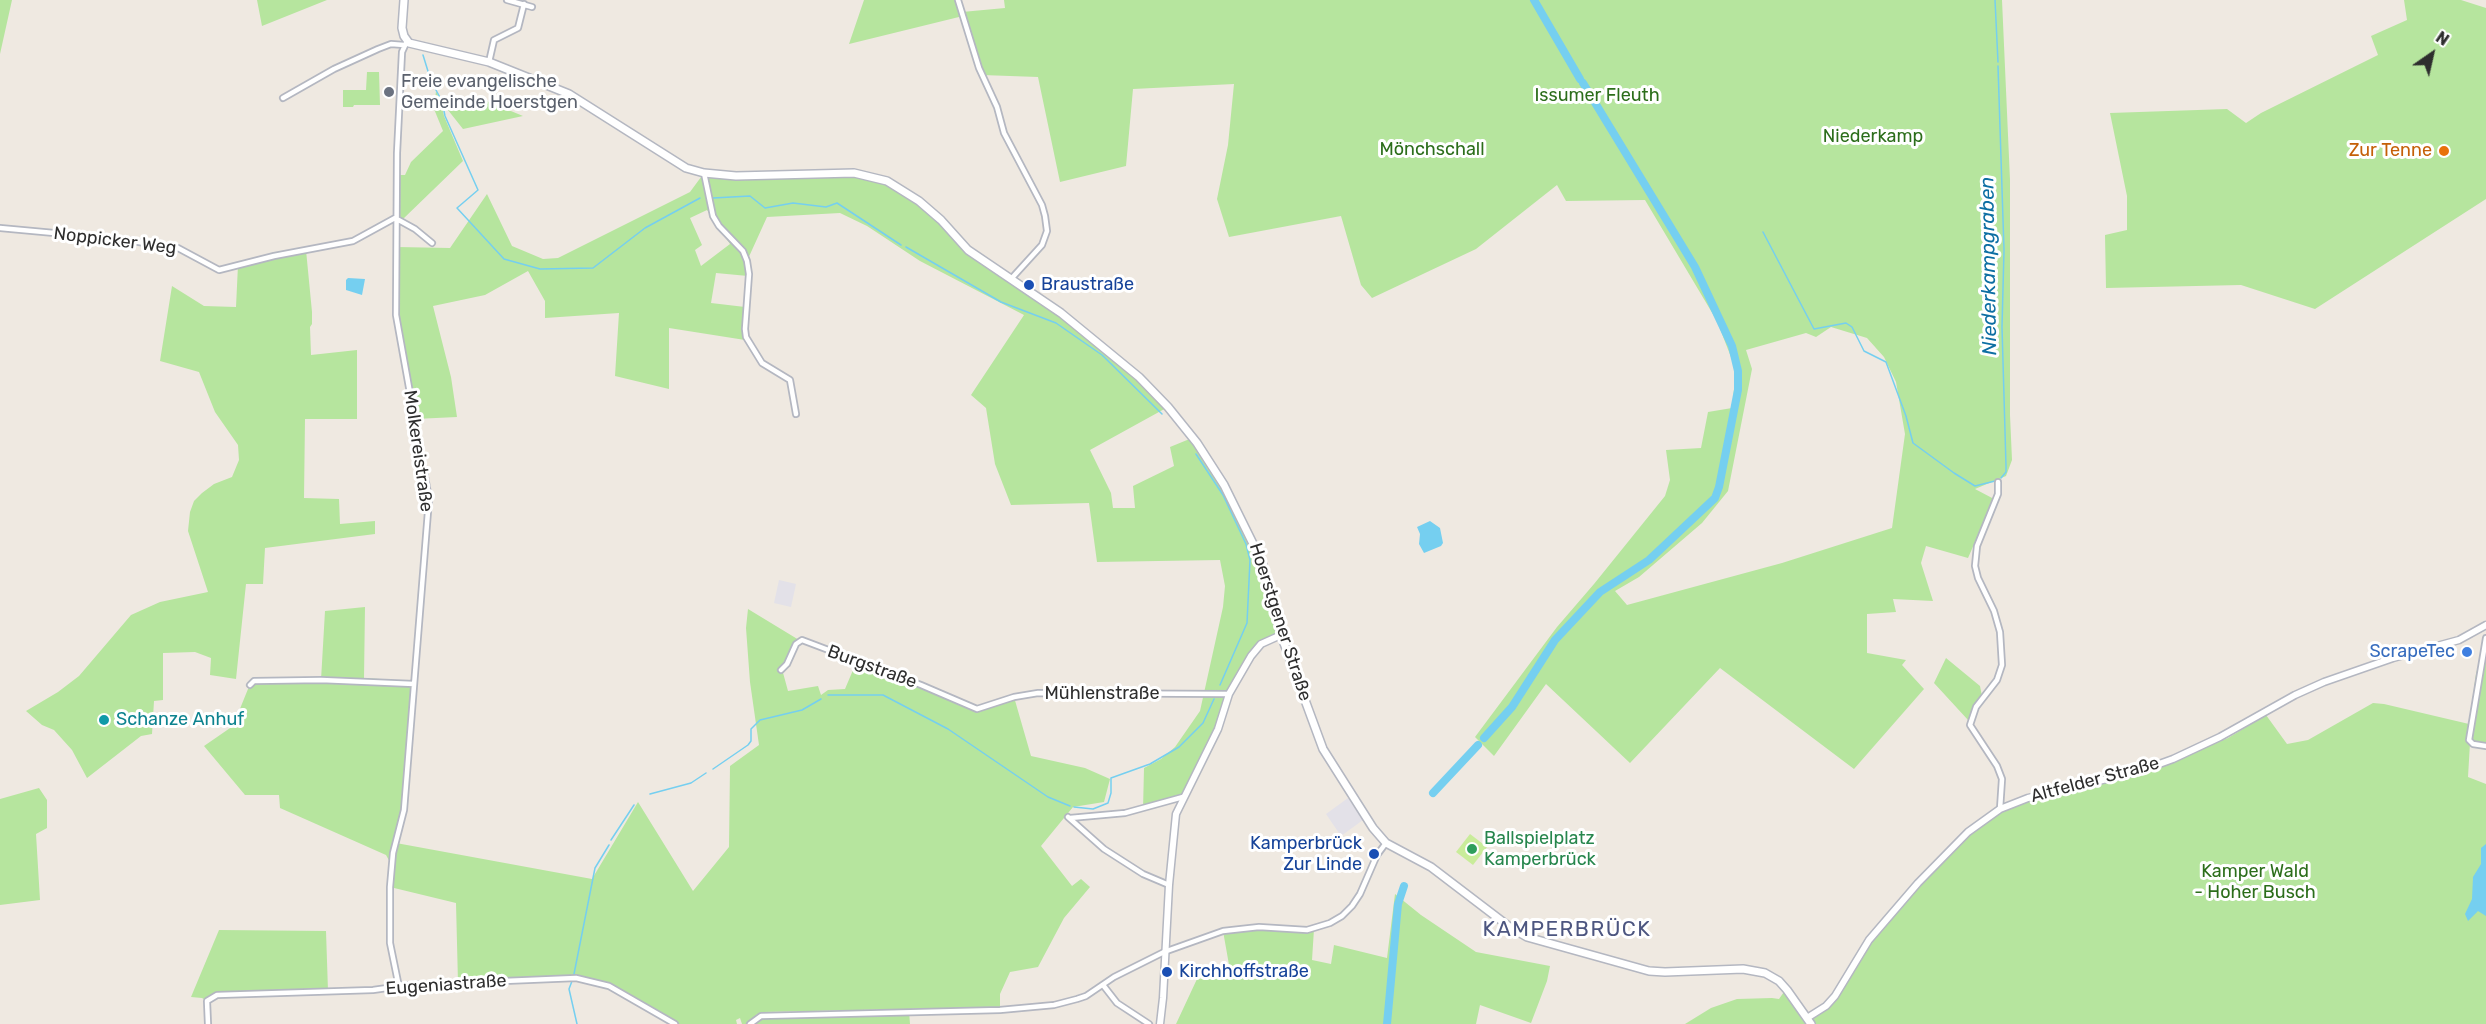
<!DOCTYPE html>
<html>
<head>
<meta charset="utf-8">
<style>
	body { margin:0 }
	#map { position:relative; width:2486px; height:1024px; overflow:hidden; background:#efe9e1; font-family:Rubik,sans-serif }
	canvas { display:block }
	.north { position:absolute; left:2402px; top:24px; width:60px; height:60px; -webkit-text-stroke:4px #fff; paint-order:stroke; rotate:34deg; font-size:16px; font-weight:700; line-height:24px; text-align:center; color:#2e2e2e }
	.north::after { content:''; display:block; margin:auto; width:21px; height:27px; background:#2e2e2e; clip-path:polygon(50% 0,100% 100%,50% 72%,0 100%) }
</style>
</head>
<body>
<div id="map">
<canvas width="2486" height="1024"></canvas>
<div class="north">N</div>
</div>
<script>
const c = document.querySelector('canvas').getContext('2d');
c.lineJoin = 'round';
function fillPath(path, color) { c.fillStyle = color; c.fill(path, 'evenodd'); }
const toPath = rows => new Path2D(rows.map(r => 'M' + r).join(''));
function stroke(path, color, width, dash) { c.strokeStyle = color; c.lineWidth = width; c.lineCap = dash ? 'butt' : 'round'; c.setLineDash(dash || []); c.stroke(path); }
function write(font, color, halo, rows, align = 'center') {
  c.font = font + ' Rubik,sans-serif'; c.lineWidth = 6; c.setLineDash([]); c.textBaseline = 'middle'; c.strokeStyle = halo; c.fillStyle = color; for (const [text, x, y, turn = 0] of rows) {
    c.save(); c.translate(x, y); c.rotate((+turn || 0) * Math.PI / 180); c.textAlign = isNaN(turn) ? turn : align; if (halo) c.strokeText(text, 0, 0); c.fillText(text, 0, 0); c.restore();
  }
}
const industrial = toPath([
	[779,580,796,584,791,607,774,603],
	[1348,798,1363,820,1341,836,1326,814]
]);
const green = toPath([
	[0,0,12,0,0,54],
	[257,0,327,0,262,26],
	[864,0,959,0,962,12,1005,8,1004,0,2002,0,2010,180,2010,415,2012,460,2006,476,1975,489,1994,499,1968,558,1926,546,1921,563,1933,601,1893,599,1896,612,1867,614,1867,653,1906,660,1902,665,1924,689,1854,769,1720,668,1630,763,1546,684,1494,756,1475,737,1557,627,1594,584,1665,496,1670,480,1666,450,1701,448,1708,412,1732,408,1736,370,1717,321,1645,200,1566,201,1557,185,1476,249,1372,298,1361,285,1341,216,1229,237,1217,199,1228,145,1234,84,1133,89,1126,166,1060,182,1038,77,982,75,963,16,849,44],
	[1831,327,1867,338,1884,357,1896,382,1905,434,1892,528,1782,563,1627,605,1615,591,1639,577,1702,523,1728,491,1752,369,1746,350,1806,333,1816,337],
	[2404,0,2461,0,2486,8,2486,199,2315,309,2241,285,2106,288,2105,235,2127,230,2127,196,2110,113,2227,109,2246,123,2261,113,2378,55,2371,36,2407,20],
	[367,72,379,72,380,105,354,105,353,107,343,107,343,90,366,90],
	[436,91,441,101,444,116,463,161,403,219,398,215,398,175,405,175,411,162,443,131,434,109],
	[477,97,523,116,463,129,444,105],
	[704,173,854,173,905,191,970,249,1106,349,1168,407,1090,450,1111,493,1113,508,1135,508,1133,486,1174,466,1170,447,1192,438,1251,535,1281,635,1261,643,1229,694,1218,729,1183,797,1143,810,1144,768,1161,759,1175,747,1200,711,1223,607,1225,586,1220,560,1097,562,1089,503,1011,505,995,464,986,408,971,395,1024,315,920,261,867,226,840,213,767,217,747,261,748,276,716,273,711,303,745,307,747,309,742,328,745,340,669,328,669,389,615,376,619,313,545,318,545,301,528,271,485,295,433,306,451,377,457,417,415,419,396,315,397,247,450,248,487,194,512,246,543,259,558,258,690,192],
	[707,210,730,244,701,266,695,250,702,245,690,218],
	[306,250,312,312,312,324,310,327,311,355,357,350,357,419,305,419,304,498,339,499,340,524,375,521,375,534,265,548,263,584,246,584,236,679,210,675,211,658,195,652,163,653,163,700,154,701,152,734,141,736,87,778,72,750,54,730,42,725,26,711,58,692,79,676,131,615,160,602,208,592,188,531,190,512,194,501,202,493,214,484,232,477,239,460,238,445,215,412,199,372,160,361,172,286,204,306,236,307,238,265],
	[365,607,364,678,410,681,414,693,404,810,396,843,592,879,638,802,693,891,729,847,730,766,759,745,750,682,746,628,748,609,799,640,782,669,788,691,818,686,821,695,828,690,845,689,856,663,869,667,977,709,1014,697,1031,756,1085,768,1110,779,1104,802,1073,807,1041,846,1072,886,1081,879,1090,887,1064,918,1038,967,1010,972,1000,994,1000,1007,764,1012,756,1015,748,1024,742,1024,740,1018,736,1020,737,1024,673,1024,609,986,588,979,458,983,456,903,390,887,391,864,386,855,280,808,279,795,245,795,204,746,233,726,248,689,254,681,321,680,325,611],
	[2486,637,2486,746,2470,743,2468,777,2486,784,2486,1024,1685,1024,1711,1008,1737,999,1772,998,1779,999,1786,989,1807,1018,1826,1006,1859,955,1948,850,2000,811,2028,800,2138,772,2194,752,2228,738,2266,715,2287,744,2308,740,2373,703,2384,704,2469,724,2476,674],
	[1946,658,1980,686,1982,696,1968,720,1934,683],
	[39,788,47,800,47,828,36,834,40,900,0,905,0,799],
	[1395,894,1421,915,1476,952,1550,966,1547,981,1531,1023,1480,1005,1476,1024,1176,1024,1197,979,1231,976,1223,931,1239,928,1314,929,1312,960,1331,964,1334,945,1387,958],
	[219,930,326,931,328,991,217,995,207,1001,202,998,191,997],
	[909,1011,910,1024,750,1024,761,1016]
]);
const pitch = toPath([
	[1470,834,1487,847,1473,865,1456,852]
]);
const water = toPath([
	[348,278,365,279,362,295,346,290,346,280],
	[1430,521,1440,528,1443,543,1441,546,1424,553,1419,544,1420,534,1417,527],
	[2486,844,2486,916,2478,911,2468,921,2465,914,2472,899,2473,877,2481,864,2481,848]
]);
const stream = toPath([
	[1995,0,1998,62],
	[423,55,431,81,442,101,445,116,478,190,457,208,504,259,540,269,593,268,645,228,700,198],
	[1998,66,2004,250,2002,327,2006,466,2006,472,2001,478],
	[713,198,750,196,765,208,793,203,826,207,837,203,901,245],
	[1763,232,1814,329,1846,323,1852,327,1864,351,1886,362,1906,416,1913,443,1954,473,1975,486,1995,481],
	[906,247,1001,302,1056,323,1102,355,1162,414],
	[1196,454,1223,495,1246,544,1250,560,1247,623,1220,685],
	[828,695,883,695,948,729,1048,797,1070,806],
	[713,769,748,745,751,741,751,729,760,720,802,710,821,699],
	[650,794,691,783,706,773],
	[1074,807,1093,809,1108,803,1111,793,1111,778,1150,764,1179,747,1203,723,1214,699],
	[611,840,634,805],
	[574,974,595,868,609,845],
	[572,981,569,989,577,1024]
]);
const river = toPath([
	[1534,0,1580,79],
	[1484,738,1512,707,1555,640,1600,592,1649,560,1715,498,1719,487,1738,390,1738,371,1732,346,1695,267,1583,83],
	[1433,793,1478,745],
	[1387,1024,1398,904,1404,886]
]);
const minor = toPath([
	[507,0,532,7],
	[958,0,979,68,997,107,1004,133,1042,205,1045,216,1047,231,1042,245,1011,279],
	[489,62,494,40,518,28,524,4],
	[283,98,334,69,378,49,391,44,404,45],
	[704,173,713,216,719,226,743,251,747,261,749,274,745,329,746,337,762,363,790,380,796,414],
	[395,218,415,229,432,243],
	[0,228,119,239,178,248,219,270,274,256,353,241,395,218],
	[1998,482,1998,494,1977,546,1975,566,1978,578,1994,611,2000,632,2002,665,1997,680,1976,707,1970,725,1997,766,2002,779,2000,809],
	[2486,638,2469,740,2473,744,2486,746],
	[781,670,787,664,796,644,802,640,921,685,977,709,1014,697,1038,693,1229,694],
	[250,685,254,681,321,680,414,684],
	[1068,817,1104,849,1143,874,1169,885],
	[1070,818,1125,813,1183,797],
	[1103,985,1117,1003,1149,1024],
	[399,987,390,943,390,887,393,853,404,810,429,499,396,315,397,153,402,52,407,41],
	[208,1024,207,1001,217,995,373,990,408,985,576,978,609,986,675,1024],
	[750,1024,761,1016,1000,1010,1054,1005,1077,999,1086,996,1114,977,1164,952,1223,931,1259,927,1307,930,1330,923,1342,916,1352,906,1360,894,1377,855,1386,843]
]);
const tertiary = toPath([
	[1807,1018,1826,1006,1835,996,1869,940,1918,883,1968,832,2000,809,2028,798,2140,771,2173,759,2220,737,2295,695,2324,682,2393,658,2459,640,2486,625],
	[1160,1024,1163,998,1169,885,1176,814,1218,729,1229,694,1251,656,1261,644,1281,635]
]);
const secondary = toPath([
	[404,0,402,28,404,36,409,43,489,62,569,94,686,168,704,173,736,176,854,173,887,181,919,201,941,220,968,250,1061,313,1139,377,1168,407,1197,443,1224,485,1262,562,1281,635,1323,749,1373,828,1386,843,1431,867,1511,928,1527,937,1649,971,1665,972,1743,969,1765,973,1779,981,1787,990,1811,1024]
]);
const markers = [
	[389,92,6,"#6b7280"],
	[2444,151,6,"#e8710a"],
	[1029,285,6,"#1a4fb4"],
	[2467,652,6,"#3f7fe0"],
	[104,720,6,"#0f9aa8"],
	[1472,849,6,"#2e9e5b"],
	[1374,854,6,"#1a4fb4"],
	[1167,972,6,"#1a4fb4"]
];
const worshipNames = [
	["Freie evangelische",401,82],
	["Gemeinde Hoerstgen",401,103]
];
const parkNames = [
	["Issumer Fleuth",1597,96],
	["Niederkamp",1873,137],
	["Mönchschall",1432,150],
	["Kamper Wald",2255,872],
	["- Hoher Busch",2255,893]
];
const foodNames = [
	["Zur Tenne",2432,151]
];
const streetNames = [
	["Noppicker Weg",115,241,7],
	["Molkereistraße",418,451,82],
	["Hoerstgener Straße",1280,622,72],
	["Burgstraße",872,667,20],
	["Mühlenstraße",1102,694],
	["Altfelder Straße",2095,780,-15],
	["Eugeniastraße",446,985,-4]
];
const transitNames = [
	["Braustraße",1041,285],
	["Kamperbrück",1362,844,"right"],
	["Zur Linde",1362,865,"right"],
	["Kirchhoffstraße",1179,972]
];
const shopNames = [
	["ScrapeTec",2455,652]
];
const cultureNames = [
	["Schanze Anhuf",116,720]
];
const leisureNames = [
	["Ballspielplatz",1484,839],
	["Kamperbrück",1484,860]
];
const waterNames = [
	["Niederkampgraben",1989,266,-91]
];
const quarterNames = [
	["KAMPERBRÜCK",1567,930]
];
fillPath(industrial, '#e3e1e8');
fillPath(green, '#b6e59e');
fillPath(pitch, '#c9ec9a');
fillPath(water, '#75cff0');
stroke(stream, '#75cff0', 1.5);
stroke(river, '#75cff0', 8);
stroke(minor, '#b4b7c1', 8);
stroke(tertiary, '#b4b7c1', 9);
stroke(secondary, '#b4b7c1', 10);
stroke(minor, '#fff', 4.5);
stroke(tertiary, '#fff', 6);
stroke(secondary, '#fff', 7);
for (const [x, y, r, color] of markers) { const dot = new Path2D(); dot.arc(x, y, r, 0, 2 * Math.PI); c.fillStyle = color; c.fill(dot); stroke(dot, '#fff', 2); }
write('18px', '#5b616d', '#fff', worshipNames, 'left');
write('18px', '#2c6e1b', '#fff', parkNames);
write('18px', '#c56008', '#fff', foodNames, 'right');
write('18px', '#2e2e2e', '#fff', streetNames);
write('18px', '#164399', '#fff', transitNames, 'left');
write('18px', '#366cbe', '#fff', shopNames, 'right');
write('18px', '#0d838f', '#fff', cultureNames, 'left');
write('18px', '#27864d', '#fff', leisureNames, 'left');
write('italic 20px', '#0d6fa3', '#fff', waterNames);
c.letterSpacing = '1.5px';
write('21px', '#4d5680', '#fff', quarterNames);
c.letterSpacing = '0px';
</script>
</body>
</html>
